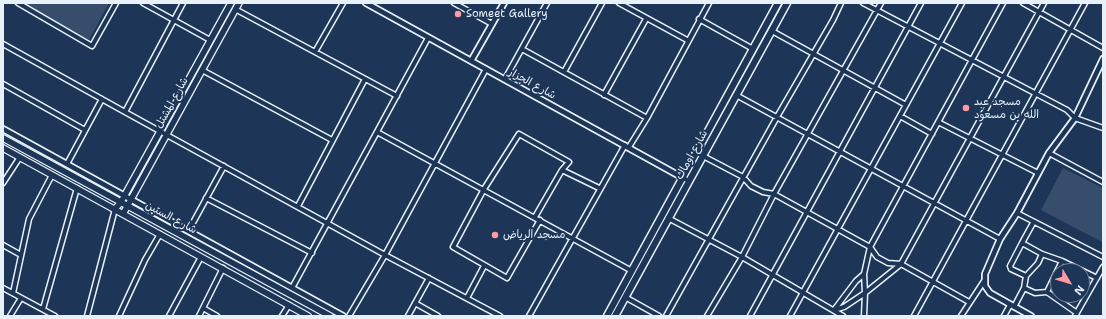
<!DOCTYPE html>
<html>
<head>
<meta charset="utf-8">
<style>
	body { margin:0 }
	#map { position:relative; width:1106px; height:319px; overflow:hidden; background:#1d3557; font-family:"Shantell Sans",sans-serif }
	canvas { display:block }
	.frame { position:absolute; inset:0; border:4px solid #e8f1f8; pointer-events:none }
	.north { position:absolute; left:1050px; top:263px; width:40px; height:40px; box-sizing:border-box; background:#1d3557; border:1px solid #6e8097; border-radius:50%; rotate:128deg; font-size:11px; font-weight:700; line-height:16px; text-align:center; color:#e8f1f8 }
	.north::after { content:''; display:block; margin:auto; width:14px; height:18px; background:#ff9aa2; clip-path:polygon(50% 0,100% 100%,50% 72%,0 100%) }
</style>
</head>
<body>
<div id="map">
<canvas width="1106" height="319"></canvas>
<div class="frame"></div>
<div class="north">N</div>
</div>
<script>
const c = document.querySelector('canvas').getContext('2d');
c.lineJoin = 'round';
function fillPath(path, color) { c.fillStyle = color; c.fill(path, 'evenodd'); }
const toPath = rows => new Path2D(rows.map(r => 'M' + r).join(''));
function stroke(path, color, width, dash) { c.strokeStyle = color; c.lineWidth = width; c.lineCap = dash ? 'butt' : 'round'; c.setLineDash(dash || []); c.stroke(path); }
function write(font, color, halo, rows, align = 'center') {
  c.font = font + ' "Shantell Sans","Playpen Sans Arabic",sans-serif'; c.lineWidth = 4; c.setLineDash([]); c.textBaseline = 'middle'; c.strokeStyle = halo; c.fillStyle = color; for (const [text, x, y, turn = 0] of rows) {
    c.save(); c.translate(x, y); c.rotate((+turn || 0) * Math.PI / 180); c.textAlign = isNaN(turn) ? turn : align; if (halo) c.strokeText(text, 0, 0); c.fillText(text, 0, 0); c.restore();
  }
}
const green = toPath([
	[20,3,109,3,89,40],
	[1063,168,1103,188,1102,242,1041,210]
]);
const minor = toPath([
	[18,3,92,46,116,3],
	[143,3,210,40],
	[454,3,492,24],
	[619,3,687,40],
	[863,3,1067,110,1075,118,1103,128],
	[1023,3,1103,48],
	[235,9,397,96],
	[699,19,753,49],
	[772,31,906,105],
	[3,44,125,112,183,3],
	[522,49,647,118],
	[315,52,343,3],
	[202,70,332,140],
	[564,72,602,3],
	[505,79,547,3],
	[3,84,85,130],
	[604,95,646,19],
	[736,95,1000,239],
	[125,112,385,255,500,316],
	[900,116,932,134],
	[938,122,1038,173],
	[377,132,632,271],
	[629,147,647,118,709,3],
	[1049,153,1103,182],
	[703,156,743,177,751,186,763,192,774,194,870,247,877,257,888,263,901,264,969,302],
	[67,164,102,99],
	[3,183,20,157],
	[206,198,312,253],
	[298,206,365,79],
	[1017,213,1103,257],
	[535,217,562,170],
	[668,218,742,257,843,316],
	[540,220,507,278,453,247,484,189,519,134,569,162,562,170,599,188],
	[189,230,224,166],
	[1022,243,1010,266,1011,269,1026,276],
	[3,245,21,255],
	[1042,254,1062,261,1097,278],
	[3,288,55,316],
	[292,288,428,38],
	[1024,288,1035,293,1047,292,1077,313],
	[1047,292,1062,261],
	[13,293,29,219,52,175],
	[625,297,659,316],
	[467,298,484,266],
	[415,303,438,316],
	[1014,307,1024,288,1026,276,1038,263,1042,254,1022,243,1033,223],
	[203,308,217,316],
	[43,309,77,188],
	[834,310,856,281,864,274,870,247,1003,3],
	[834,310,844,307,865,293,864,274],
	[10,316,21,298],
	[87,316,115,209],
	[119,316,145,260,160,234],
	[169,316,201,257],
	[199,316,223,268],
	[282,316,289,305],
	[349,316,385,255,486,69],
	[408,316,429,278],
	[529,316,625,145],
	[666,316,777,117,833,20,841,3],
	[707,316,742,257,774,194,881,3],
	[750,316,921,3],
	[790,316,962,3],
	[864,316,865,293,901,264,1044,3],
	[914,316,1085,3],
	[961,316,984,281],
	[1004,316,1010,305],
	[1075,316,1103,267]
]);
const tertiary = toPath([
	[366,3,685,179],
	[471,61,504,3],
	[3,129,343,316],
	[1031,316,990,293,985,286,985,274,1000,239,1017,213,1049,153,1075,118,1103,59]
]);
const secondary = toPath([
	[3,138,330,316],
	[3,148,308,316],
	[115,209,121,202,231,3],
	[123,214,239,3]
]);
const primary = toPath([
	[607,316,778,3],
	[615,316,787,3]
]);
const markers = [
	[458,14,4,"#ff9aa2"],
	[966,108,4,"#ff9aa2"],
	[495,235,4,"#ff9aa2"]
];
const poiNames = [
	["Someet Gallery",466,14],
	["مسجد عبد",974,102],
	["الله بن مسعود",974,115],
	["مسجد الرياض",503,235]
];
const streetNames = [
	["شارع الجزار",532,84,29],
	["شارع المشتل",172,103,-61],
	["شارع اوماك",692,155,-61],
	["شارع الستين",171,218,28]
];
fillPath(green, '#374d6c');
stroke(minor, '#e8f1f8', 7);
stroke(tertiary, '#e8f1f8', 8);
stroke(secondary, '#e8f1f8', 8);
stroke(primary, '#e8f1f8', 9);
stroke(minor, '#1d3557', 4);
stroke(tertiary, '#1d3557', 4.5);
stroke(secondary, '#1d3557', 5.5);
stroke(primary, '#1d3557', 6);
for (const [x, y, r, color] of markers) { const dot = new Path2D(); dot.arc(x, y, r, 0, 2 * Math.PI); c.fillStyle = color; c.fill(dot); stroke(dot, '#1d3557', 1.5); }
write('11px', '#e8f1f8', '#1d3557', poiNames, 'left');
write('11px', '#e8f1f8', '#1d3557', streetNames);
</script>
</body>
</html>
